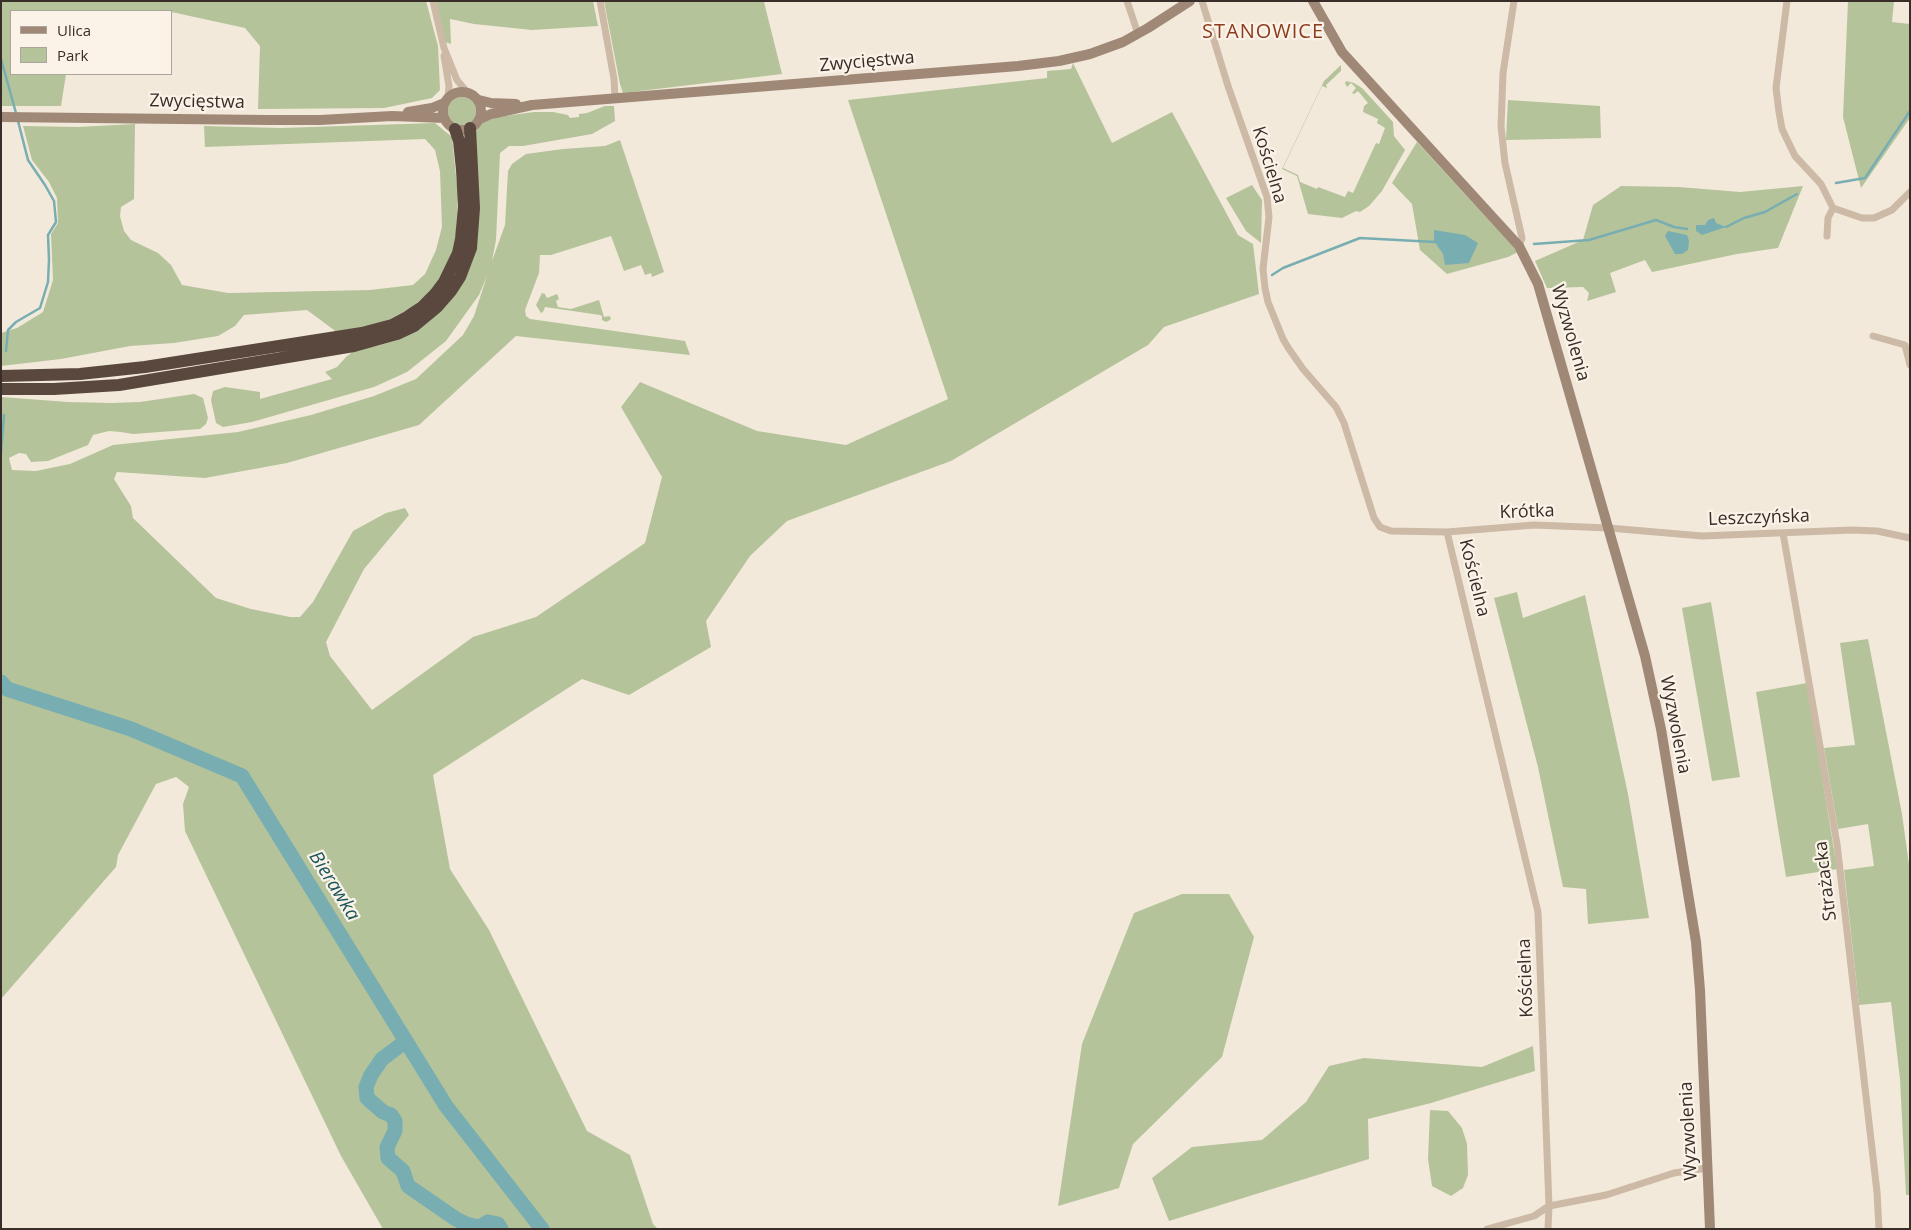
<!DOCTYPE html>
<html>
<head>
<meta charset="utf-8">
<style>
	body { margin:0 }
	#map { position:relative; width:1911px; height:1230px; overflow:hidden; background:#f3e9db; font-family:"Open Sans",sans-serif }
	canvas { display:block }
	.frame { position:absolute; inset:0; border:2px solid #382d28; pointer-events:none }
	.legend { position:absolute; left:10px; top:10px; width:162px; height:65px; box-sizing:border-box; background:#fbf3e8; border:1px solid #ada49b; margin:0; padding:6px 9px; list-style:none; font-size:15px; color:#382d28 }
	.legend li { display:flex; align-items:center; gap:10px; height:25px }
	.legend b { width:25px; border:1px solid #ada49b }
</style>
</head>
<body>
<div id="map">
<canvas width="1911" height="1230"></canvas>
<div class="frame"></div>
<ul class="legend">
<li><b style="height:6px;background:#a08877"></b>Ulica</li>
<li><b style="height:14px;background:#b4c39a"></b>Park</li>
</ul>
</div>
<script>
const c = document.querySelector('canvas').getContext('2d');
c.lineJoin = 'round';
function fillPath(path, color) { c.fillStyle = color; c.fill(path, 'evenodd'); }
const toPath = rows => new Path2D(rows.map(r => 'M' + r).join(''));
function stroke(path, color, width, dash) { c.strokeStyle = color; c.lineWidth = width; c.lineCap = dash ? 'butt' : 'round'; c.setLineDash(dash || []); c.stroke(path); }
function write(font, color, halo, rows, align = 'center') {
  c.font = font + ' "Open Sans",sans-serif'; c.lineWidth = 4.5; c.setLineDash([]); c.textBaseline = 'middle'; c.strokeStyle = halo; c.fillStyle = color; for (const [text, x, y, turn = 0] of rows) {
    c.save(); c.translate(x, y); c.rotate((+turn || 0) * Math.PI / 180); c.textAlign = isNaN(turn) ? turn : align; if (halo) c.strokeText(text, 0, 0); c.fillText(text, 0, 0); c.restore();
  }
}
const green = toPath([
	[1,1,426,1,438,46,440,90,432,98,384,108,258,109,260,46,245,28,167,11,11,11,11,74,66,74,61,106,1,106],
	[435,1,593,1,598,26,532,30,474,24,450,19,451,44,445,42],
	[604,1,764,2,782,74,623,93,620,84],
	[1848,1,1894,1,1892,22,1910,24,1910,118,1861,188,1843,117],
	[1073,63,1112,143,1172,112,1238,235,1253,244,1259,294,1164,327,1148,345,951,461,787,521,750,556,706,621,711,647,629,695,582,679,433,775,450,869,489,930,587,1131,630,1155,653,1224,658,1229,383,1229,341,1156,185,831,183,804,189,787,176,777,156,784,118,855,116,867,1,999,1,397,68,402,111,403,140,402,194,394,203,398,208,418,206,424,200,429,133,434,121,432,109,431,93,435,88,445,48,461,31,462,26,454,19,453,9,458,12,470,36,471,70,464,113,445,238,432,311,415,374,396,416,379,463,335,474,316,487,276,479,295,446,341,407,372,374,387,252,422,223,427,216,423,211,400,213,391,225,387,260,392,260,399,332,379,325,372,337,367,346,357,355,350,377,346,398,340,445,306,476,131,484,122,497,117,534,112,553,112,568,115,570,118,579,117,579,114,587,113,605,106,614,106,615,121,592,134,523,146,509,146,500,153,496,240,492,261,505,225,508,171,512,164,526,154,563,149,605,146,620,140,664,272,652,277,651,273,645,275,641,265,624,271,611,236,551,255,540,255,539,273,525,310,526,316,530,319,685,341,690,355,516,336,419,425,287,463,205,478,117,472,114,479,131,506,133,518,216,598,251,609,290,617,300,617,313,602,353,531,386,513,405,508,409,515,364,569,326,642,330,656,372,710,473,637,536,617,645,543,662,477,621,407,640,382,757,431,846,445,948,399,848,100,1047,78,1047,71,1071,69],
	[1341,65,1341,71,1326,85,1327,88,1322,86,1283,168,1298,175,1300,182,1317,189,1318,187,1345,197,1348,191,1353,193,1376,143,1379,144,1385,128,1377,123,1378,119,1363,112,1364,106,1368,103,1358,91,1354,94,1352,93,1356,88,1351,83,1347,87,1345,83,1346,81,1354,83,1362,88,1393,122,1394,136,1405,150,1382,191,1369,206,1360,212,1356,211,1342,218,1308,214,1297,176,1282,169,1324,81],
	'448 111a14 14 0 1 1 28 0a14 14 0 1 1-28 0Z',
	[1508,100,1600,106,1601,138,1506,140],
	[435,123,452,137,458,195,456,234,452,255,445,272,432,290,411,308,375,327,338,333,307,310,244,315,235,326,218,336,174,343,130,346,61,359,1,366,1,333,17,328,43,312,53,280,51,234,58,223,57,198,49,182,32,160,23,126,78,127,135,124,134,199,121,207,120,216,124,231,131,240,158,253,171,265,182,285,228,293,370,290,413,285,425,274,436,250,442,227,440,171,435,150,425,139,205,147,204,126,281,128],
	[1417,142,1518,252,1508,257,1447,274,1420,250,1412,204,1392,183],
	[1252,185,1262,200,1261,243,1246,231,1226,198],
	[1621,186,1679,187,1740,192,1803,186,1778,248,1737,254,1652,272,1645,260,1610,273,1616,292,1587,301,1589,293,1583,287,1547,288,1535,261,1583,240,1593,205],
	[542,293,545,294,547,298,557,294,559,299,556,301,558,307,571,309,599,300,604,317,609,316,611,318,610,320,606,322,602,320,602,316,600,315,545,307,543,312,541,313,536,305],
	[1517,592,1523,618,1585,595,1628,794,1649,918,1588,924,1586,889,1563,887,1538,767,1494,598],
	[1711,602,1740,777,1712,781,1682,608],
	[1868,639,1902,814,1910,872,1910,1195,1906,1195,1900,1079,1891,1002,1859,1005,1844,870,1874,866,1868,824,1838,829,1824,748,1855,745,1840,643],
	[1807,683,1837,869,1786,877,1756,692],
	[1182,894,1229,894,1254,937,1222,1057,1133,1144,1119,1188,1058,1206,1082,1044,1134,913],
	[1533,1046,1535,1071,1431,1103,1368,1119,1369,1159,1169,1221,1152,1178,1192,1147,1262,1140,1306,1102,1329,1066,1364,1058,1482,1067],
	[1430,1110,1448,1111,1462,1128,1467,1144,1468,1175,1463,1188,1451,1196,1432,1186,1428,1159]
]);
const water = toPath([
	[1714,218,1716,223,1726,227,1702,235,1696,231,1696,225,1705,225,1708,220],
	[1434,230,1465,235,1478,243,1469,263,1445,265,1443,254,1434,241],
	[1668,231,1687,235,1689,241,1688,250,1682,254,1675,254,1665,236]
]);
const stream = toPath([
	[1,59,16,113],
	[1836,183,1865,178,1910,111],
	[1726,227,1744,218,1765,212,1797,194],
	[1534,244,1589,240,1656,220,1674,227,1687,229],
	[1272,275,1283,268,1360,238,1435,242],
	[6,351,8,330,16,322,40,308,48,282,49,260,48,235,56,222,54,201,45,185,28,160,18,121],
	[1,453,4,415]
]);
const river = toPath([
	[1,682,7,689,131,729,242,776,446,1106,542,1229],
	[406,1041,382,1059,371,1075,366,1087,367,1098,383,1112,391,1115,395,1121,395,1131,387,1147,388,1158,403,1171,408,1186,456,1219,466,1224,479,1227,488,1222,498,1224,501,1229]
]);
const street = toPath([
	[433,1,444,48,457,80,467,92],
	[600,1,614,79,615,98],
	[1127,1,1138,34],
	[1202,1,1228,86,1267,197,1269,217,1263,269,1265,288,1268,302,1283,339,1289,349,1303,369,1336,407,1344,423,1374,518,1380,527,1391,531,1447,532,1534,525,1609,528,1702,536,1852,530,1877,531,1910,538],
	[1514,1,1503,73,1501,126,1505,163,1522,238,1519,246],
	[1787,1,1776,88,1779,112,1782,129,1795,156,1821,184,1833,208,1828,218,1827,236],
	[444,56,449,86,448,97],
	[1833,208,1862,218,1874,218,1892,210,1910,192],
	[1873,336,1905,345,1910,365],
	[1447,532,1538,912,1549,1206,1548,1229],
	[1783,533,1837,844,1877,1192,1879,1229],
	[1487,1229,1534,1216,1549,1206,1606,1195,1674,1173,1707,1168]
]);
const secondary = toPath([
	[1313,1,1342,52,1519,246,1538,284,1645,656,1661,729,1696,942,1700,990,1710,1229],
	'443 111a19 19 0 1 1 38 0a19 19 0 1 1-38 0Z',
	[479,100,491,103,516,104],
	[408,112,432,108,444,103],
	[1,117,268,120,320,120,392,116,444,118],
	[480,119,491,114,532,105,1018,66,1059,61,1090,54,1123,42,1148,28,1190,1]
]);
const highway = toPath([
	[1,376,80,374,145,367,362,333,392,325,407,317,422,307,435,294,444,282,458,253,461,239,464,206,462,170,459,141,455,129],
	[1,389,54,389,119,385,354,346,397,334,414,326,437,307,451,291,460,277,471,248,474,208,470,128]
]);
const streetNames = [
	["Zwycięstwa",867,62,-5],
	["Zwycięstwa",197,102,1],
	["Kościelna",1269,165,73],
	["Wyzwolenia",1570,333,74],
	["Krótka",1527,512,-2],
	["Leszczyńska",1759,518,-2],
	["Kościelna",1474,578,76],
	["Wyzwolenia",1675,725,79],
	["Strażacka",1826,881,-97],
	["Kościelna",1526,978,-92],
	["Wyzwolenia",1689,1131,-93]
];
const waterNames = [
	["Bierawka",334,886,58]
];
const quarterNames = [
	["STANOWICE",1263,32]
];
fillPath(green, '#b4c39a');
fillPath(water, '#78aeb2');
stroke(stream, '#78aeb2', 2.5);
stroke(river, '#78aeb2', 15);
stroke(street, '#ccb9a6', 7);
stroke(secondary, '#a08877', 10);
stroke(highway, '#5a483e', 12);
write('18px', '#382d28', '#fbf3e8', streetNames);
write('italic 19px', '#1a565c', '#fbf3e8', waterNames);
c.letterSpacing = '1px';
write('20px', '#8c3b1c', '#fbf3e8', quarterNames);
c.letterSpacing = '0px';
</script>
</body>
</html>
